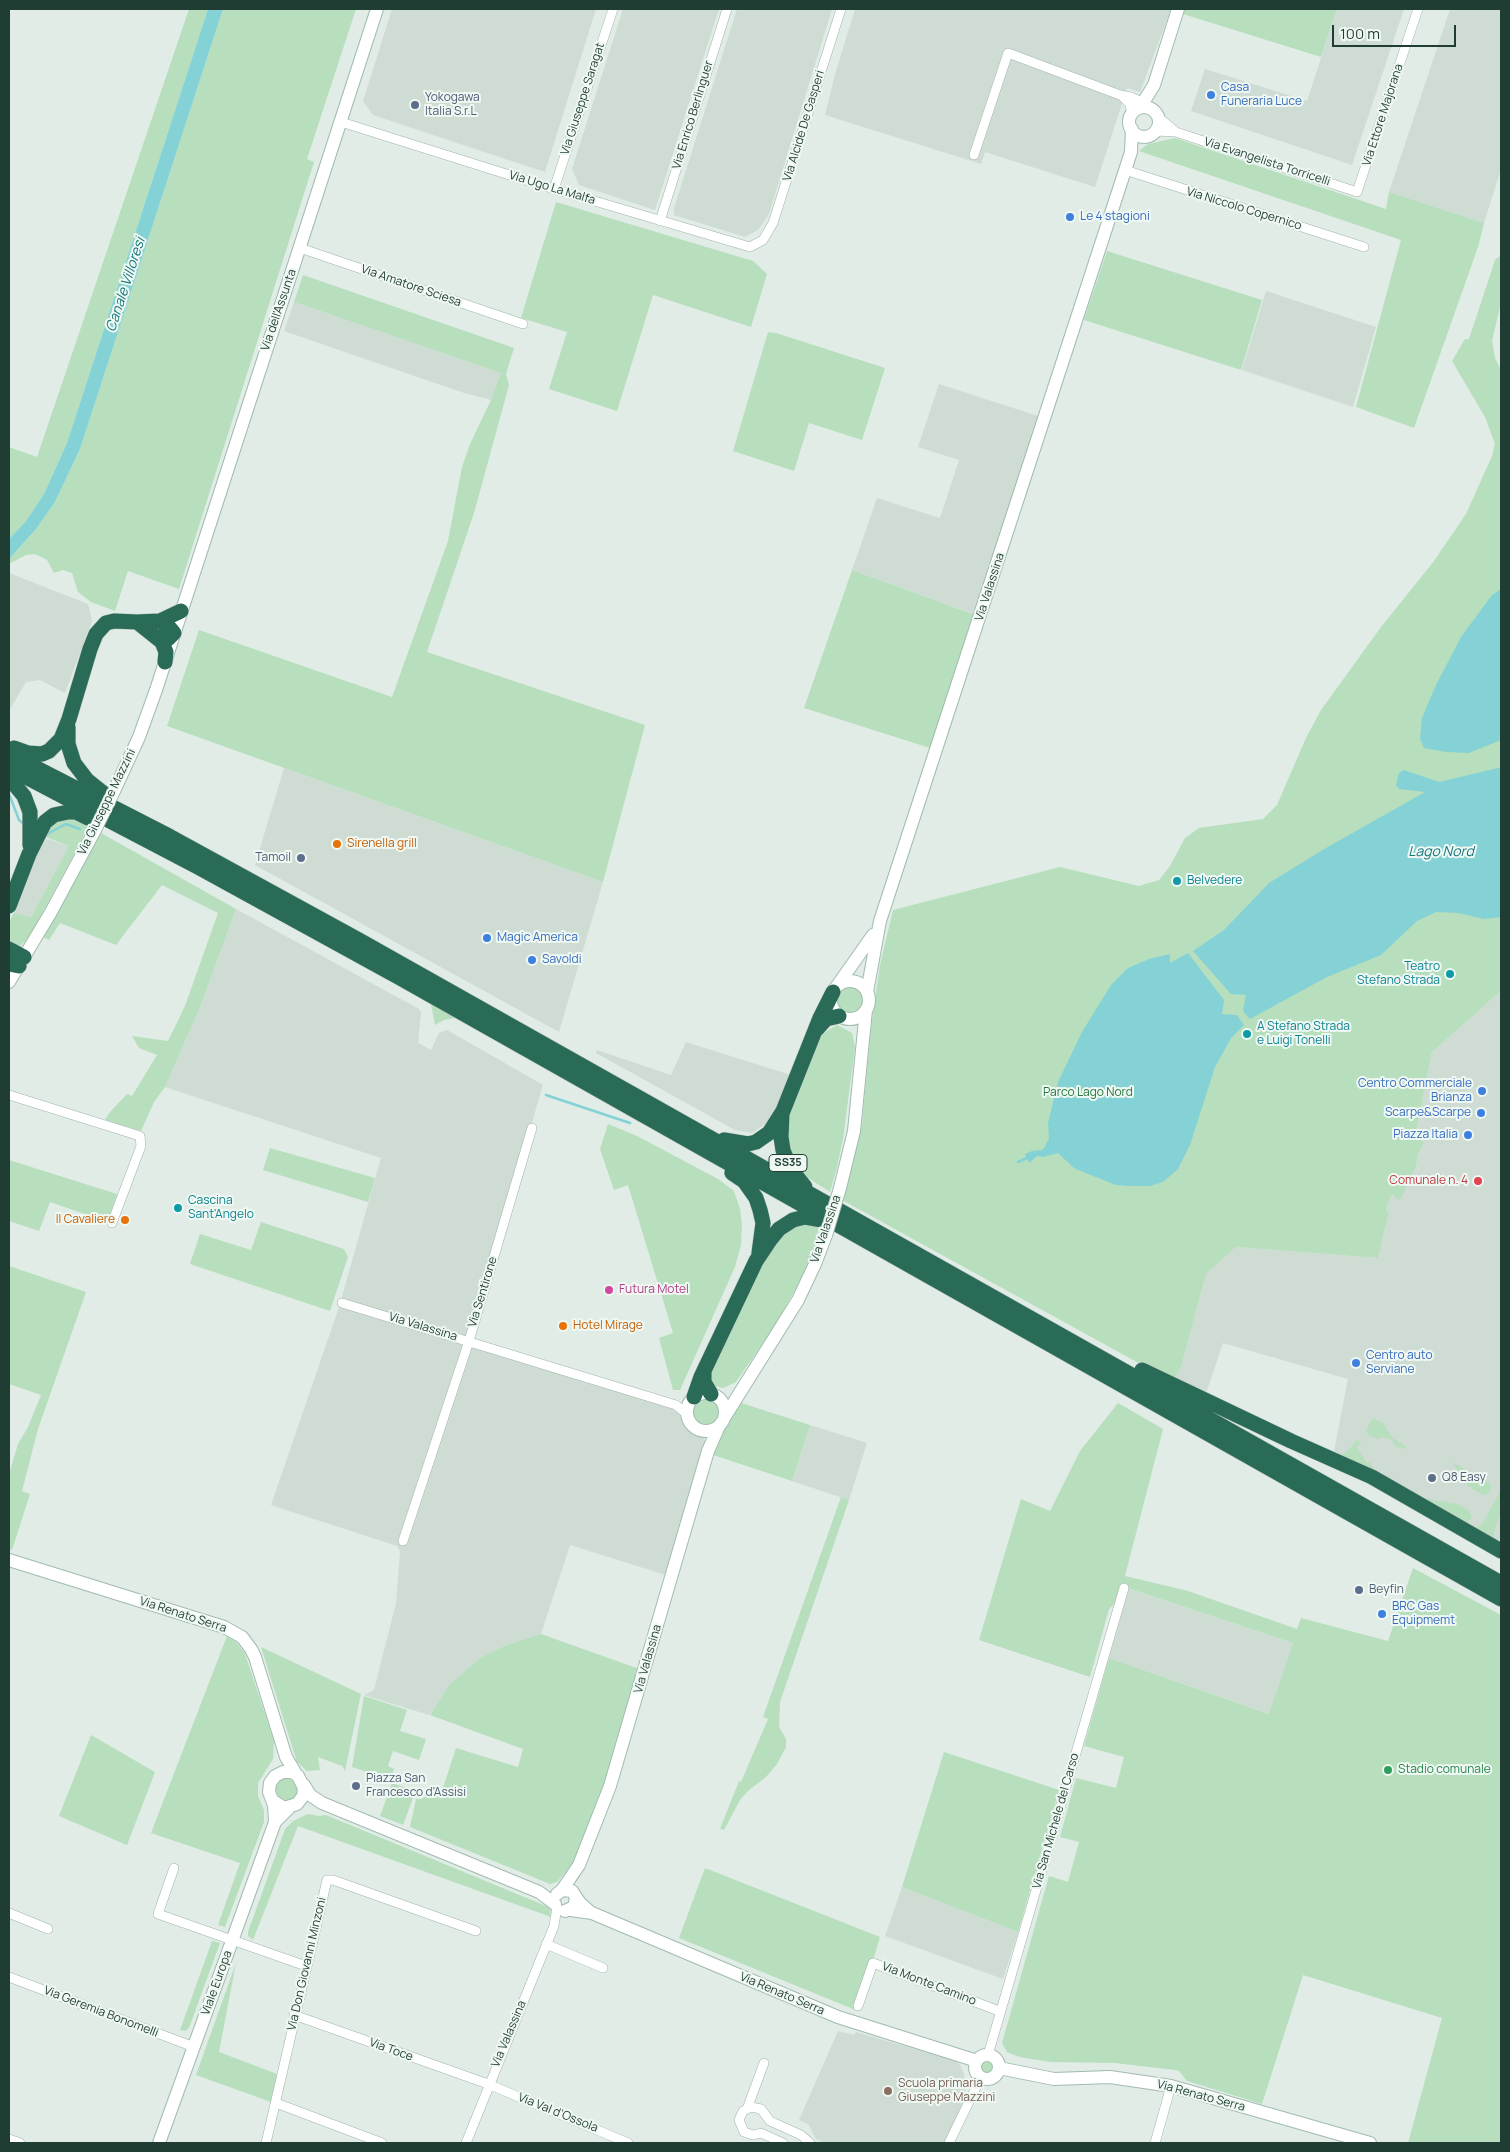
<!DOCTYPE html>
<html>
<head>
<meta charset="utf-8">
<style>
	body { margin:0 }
	#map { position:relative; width:1510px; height:2152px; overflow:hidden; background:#e0ece5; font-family:Manrope,sans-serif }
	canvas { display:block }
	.frame { position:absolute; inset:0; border:10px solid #1f3d32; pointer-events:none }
	.scale { position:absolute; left:1332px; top:25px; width:124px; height:22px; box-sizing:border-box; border:2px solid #1f3d32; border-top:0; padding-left:6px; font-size:15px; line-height:18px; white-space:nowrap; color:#1f3d32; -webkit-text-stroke:4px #f0f8f3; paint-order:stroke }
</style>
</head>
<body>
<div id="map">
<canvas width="1510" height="2152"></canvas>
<div class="frame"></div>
<div class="scale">100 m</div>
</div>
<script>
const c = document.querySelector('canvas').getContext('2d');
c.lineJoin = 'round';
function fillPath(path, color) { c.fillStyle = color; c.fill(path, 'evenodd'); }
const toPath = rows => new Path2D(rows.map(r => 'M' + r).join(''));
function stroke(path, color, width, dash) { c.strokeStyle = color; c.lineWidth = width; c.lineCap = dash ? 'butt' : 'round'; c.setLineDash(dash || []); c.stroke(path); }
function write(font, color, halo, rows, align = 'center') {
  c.font = font + ' Manrope,sans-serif'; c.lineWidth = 4; c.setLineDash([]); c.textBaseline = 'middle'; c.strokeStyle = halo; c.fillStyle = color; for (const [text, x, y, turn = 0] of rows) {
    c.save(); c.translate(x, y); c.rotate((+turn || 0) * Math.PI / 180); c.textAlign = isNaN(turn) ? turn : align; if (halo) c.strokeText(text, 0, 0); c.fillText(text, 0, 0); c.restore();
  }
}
const built = toPath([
	[392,9,596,9,545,172,373,115,363,101],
	[623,9,719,9,655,210,579,185,572,169],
	[737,9,832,9,769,214,758,230,745,237,674,215,674,208],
	[855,9,1171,9,1140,92,1127,88,1095,187,985,152,981,164,825,115,835,74],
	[1337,9,1404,9,1352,165,1191,111,1205,69,1307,101],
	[1450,9,1501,9,1501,169,1484,223,1389,192],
	[1266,291,1376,327,1353,407,1242,370],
	[294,302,501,373,491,400,461,392,284,331],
	[939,384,1038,416,974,614,852,570,877,498,940,518,959,460,918,447],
	[9,573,88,604,92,621,65,693,40,680,26,682,9,711],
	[284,768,603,882,559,1032,255,865],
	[47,839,69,846,31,917,14,913,40,846],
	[236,909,419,1009,421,1013,418,1043,424,1046,431,1050,439,1033,447,1030,543,1085,467,1342,674,1406,687,1417,693,1427,702,1434,707,1445,669,1576,570,1545,541,1634,509,1644,437,1705,429,1715,364,1695,374,1690,396,1603,400,1552,397,1546,271,1505,339,1307,381,1158,165,1087,200,1007],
	[1501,991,1501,1545,1334,1451,1348,1379,1223,1343,1205,1396,1174,1379,1181,1367,1206,1274,1236,1247,1378,1258,1389,1212,1386,1209,1390,1197,1407,1186,1408,1178,1416,1168,1418,1156,1424,1143,1416,1133,1432,1052],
	[686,1042,794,1076,773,1116,767,1123,752,1133,735,1130,596,1053,597,1050,671,1075],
	[810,1425,867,1443,849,1500,792,1481],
	[1129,1589,1293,1643,1270,1714,1109,1658],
	[902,1887,1018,1932,1003,1979,885,1936],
	[838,2031,854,2035,856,2032,956,2061,960,2065,964,2074,966,2099,945,2143,824,2143,816,2139,808,2124,799,2120]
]);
const green = toPath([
	[189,9,208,9,67,443,44,494,26,521,9,539,9,447,37,457],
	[223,9,356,9,307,159,314,162,179,589,128,571,115,611,91,602,78,592,72,573,63,570,54,573,47,560,35,554,26,555,9,564,9,559,36,529,55,502,80,449],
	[1185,9,1337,9,1321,57,1183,14],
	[1175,138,1386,209,1389,192,1484,223,1478,247,1414,428,1356,407,1401,240,1139,151,1148,144],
	[556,202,753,261,767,274,751,327,653,295,617,411,549,389,567,332,521,318],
	[1107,251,1262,300,1241,370,1084,320],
	[1501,255,1501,302,1492,341,1495,358,1501,370,1501,991,1432,1052,1416,1133,1424,1143,1418,1155,1416,1168,1409,1178,1407,1186,1401,1198,1398,1200,1393,1195,1390,1197,1386,1209,1389,1212,1378,1258,1236,1247,1206,1274,1181,1367,1174,1379,1144,1366,842,1200,862,1124,872,1020,880,965,893,910,1060,867,1139,886,1159,880,1170,866,1185,838,1199,828,1263,819,1277,805,1306,738,1321,710,1381,627,1434,561,1466,514,1492,456,1495,444,1485,417,1452,361,1465,339,1469,339,1495,260],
	[303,275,514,348,506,374,509,385,474,513,427,652,645,725,603,882,167,726,199,630,392,697,448,541,462,467,470,444,491,400,501,373,294,302],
	[768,332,776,333,885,368,862,440,809,423,794,471,733,451],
	[852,570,973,614,930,748,804,708],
	[62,816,91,822,29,938,21,945,16,946,9,942,9,922,14,913,31,917,69,846,43,836,46,829],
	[101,833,236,909,200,1007,165,1087,154,1102,141,1131,105,1120,110,1112,127,1094,132,1096,157,1055,139,1048,132,1036,168,1041,185,1006,218,913,162,885,116,945,60,923,49,940,43,937],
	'835 1000a14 14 0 1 1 28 0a14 14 0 1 1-28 0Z',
	[431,1004,455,1017,455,1018,444,1020,435,1025],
	[837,1025,852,1033,855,1047,843,1139,836,1171,830,1192,805,1176,794,1162,788,1145,788,1126,790,1114,822,1034],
	[608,1124,637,1136,718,1179,734,1191,740,1209,742,1224,741,1245,735,1267,680,1390,673,1390,659,1338,673,1333,628,1185,614,1190,600,1149],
	[270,1148,375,1178,368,1202,263,1170],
	[9,1160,117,1194,108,1222,50,1202,39,1231,9,1221],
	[261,1222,344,1249,348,1257,330,1311,190,1264,200,1234,251,1250],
	[820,1224,811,1256,802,1277,776,1324,736,1382,723,1388,715,1386,711,1381,710,1371,760,1265,774,1242,795,1225],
	[9,1266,86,1292,38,1429,22,1491,30,1494,12,1550,9,1549,9,1474,18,1444,28,1427,41,1395,9,1384],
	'693 1413a13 13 0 1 1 26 0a13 13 0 1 1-26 0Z',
	[738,1402,810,1425,792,1481,713,1455,720,1435],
	[1118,1403,1163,1429,1125,1576,1188,1591,1297,1629,1301,1618,1388,1641,1413,1568,1501,1615,1501,2143,1408,2143,1442,2018,1303,1975,1262,2104,1187,2081,1179,2071,1175,2070,1115,2063,1051,2062,1019,2057,1007,2052,1002,2043,1049,1876,1068,1882,1079,1842,1060,1837,1076,1778,1116,1788,1124,1757,1084,1746,1109,1658,1269,1714,1293,1643,1130,1589,1109,1609,1090,1677,979,1640,1021,1499,1050,1511,1080,1451],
	[1373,1418,1383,1423,1392,1438,1407,1447,1406,1449,1395,1446,1392,1440,1384,1437,1378,1439,1368,1435,1366,1430],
	[1356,1440,1362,1443,1356,1447,1367,1463,1369,1462,1375,1470,1426,1499,1458,1504,1469,1511,1472,1518,1466,1523,1340,1456,1348,1451],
	[1452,1462,1490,1483,1491,1488,1488,1494,1483,1495,1468,1486],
	[1501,1490,1501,1512,1496,1525,1493,1539,1476,1529,1484,1521],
	[841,1497,849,1500,780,1702,779,1727,786,1739,786,1747,777,1764,766,1777,748,1791,740,1800,724,1830,720,1829,739,1781,741,1782,768,1719,763,1717],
	[541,1634,642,1670,610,1777,577,1858,557,1882,550,1884,410,1827,416,1799,421,1799,426,1796,434,1798,435,1796,440,1797,456,1748,518,1767,523,1749,430,1715,450,1684,482,1657,509,1644],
	[227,1636,237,1643,245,1654,274,1741,273,1759,258,1783,258,1796,264,1810,264,1822,225,1927,218,1925,240,1863,151,1833],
	[261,1647,361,1694,345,1771,342,1766,318,1757,320,1770,307,1771,297,1762],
	[364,1696,407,1710,400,1731,426,1739,419,1760,393,1751,388,1766,394,1769,390,1780,352,1767],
	[91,1735,155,1772,127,1845,59,1816],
	[944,1752,1059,1790,1018,1932,902,1887],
	'276 1789a11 11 0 1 1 22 0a11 11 0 1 1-22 0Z',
	[392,1783,407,1788,413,1798,403,1825,380,1816],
	[308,1814,319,1816,326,1815,546,1906,550,1909,551,1917,298,1826,253,1940,248,1936,248,1932,285,1829,293,1821],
	[705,1868,880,1937,858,2011,679,1938],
	[212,1941,220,1943,189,2028,185,2031,180,2030],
	[236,1963,219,2052,277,2074,271,2102,196,2075],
	'980 2067a7 7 0 1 1 14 0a7 7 0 1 1-14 0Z'
]);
const water = toPath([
	[208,9,223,9,80,449,55,502,36,529,9,559,9,539,26,521,44,494,67,443],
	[1501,589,1501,740,1469,753,1446,752,1424,748,1420,739,1422,718,1436,685,1461,637,1492,595],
	[1498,768,1501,768,1501,917,1484,919,1458,913,1436,912,1417,921,1381,955,1327,977,1250,1019,1243,1011,1246,995,1231,994,1193,951,1224,930,1269,883,1326,848,1425,792,1399,789,1396,785,1399,773,1404,770,1439,782],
	[1188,953,1224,1000,1222,1014,1237,1015,1244,1025,1231,1038,1215,1067,1190,1145,1178,1169,1163,1182,1150,1186,1128,1186,1116,1185,1083,1172,1074,1168,1058,1153,1043,1157,1037,1156,1029,1163,1025,1154,1032,1151,1042,1150,1045,1147,1049,1138,1048,1123,1058,1082,1082,1032,1111,985,1128,968,1149,959,1170,954,1170,963]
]);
const stream = toPath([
	[9,794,19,820,25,825],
	[47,834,66,824,80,829],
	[546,1095,630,1123],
	[1018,1162,1027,1158]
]);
const street = toPath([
	[1122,96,1130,104,1132,114],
	[1158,117,1176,132],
	[341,122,554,189,750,247,763,240,773,223,841,9],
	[1156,131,1176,132,1357,192,1418,9],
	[974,155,1008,53,1120,95,1131,97,1140,101,1143,107],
	[1125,170,1364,247],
	[554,189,613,9],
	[660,221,727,9],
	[300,248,523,324],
	[9,1095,140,1136,141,1146,112,1223],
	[342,1303,676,1405,688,1415],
	[403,1541,469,1341,532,1128],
	[174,1868,158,1914,306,1966],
	[9,1913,48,1929],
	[546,1944,603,1968],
	[9,1977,194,2047],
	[858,2006,873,1963,999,2011],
	[294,2015,488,2084,628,2143],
	[988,2055,1124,1588],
	[276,2103,382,2143],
	[747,2109,764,2063],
	[9,2139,20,2143],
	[266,2143,327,1880,333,1880,476,1931],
	[466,2143,554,1926,557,1907],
	[783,2143,761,2133,753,2135,744,2132,739,2120,743,2111,751,2107,761,2109,770,2121,801,2135,810,2143],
	[949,2143,981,2077],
	[1155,2143,1171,2086]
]);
const secondary = toPath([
	[1143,107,1144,101,1154,85,1178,9],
	'1129 122a15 15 0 1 1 30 0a15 15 0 1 1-30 0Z',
	[114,791,139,737,156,690,377,9],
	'831 1000a19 19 0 1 1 38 0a19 19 0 1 1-38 0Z',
	[9,982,51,912,95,830],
	[837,986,873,935],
	[867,992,880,921,1131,152,1132,129],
	[840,1188,854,1131,866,1010],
	'687 1412a19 19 0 1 1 38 0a19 19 0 1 1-38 0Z',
	[724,1418,798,1300,815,1264,826,1235],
	[9,1560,224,1627,242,1637,251,1649,255,1657,286,1757,296,1774],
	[304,1785,310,1795,322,1803,539,1892,555,1904],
	[272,1800,284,1808,297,1804,303,1796,304,1788,298,1776,292,1772,283,1772,275,1776,270,1783,269,1792,274,1805,275,1822],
	[562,1890,579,1865,610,1786,708,1451,719,1426],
	[557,1894,562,1890,572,1891,580,1903,590,1912],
	[571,1910,592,1913,838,2017,977,2061],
	[565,1911,574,1907,576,1898],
	'975 2067a12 12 0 1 1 24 0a12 12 0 1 1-24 0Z',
	[999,2068,1054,2079,1110,2077,1171,2086,1370,2143],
	[159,2143,275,1822,289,1808]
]);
const highway = toPath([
	[137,622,162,642,166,652,165,662],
	[159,637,168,639,174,633,169,627,160,621],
	[68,727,68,744,74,763,87,780,107,796],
	[14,748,28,753,42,754,49,751,61,739,69,719,90,649,96,634,106,623,114,621,137,622,160,621,181,611],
	[9,754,169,836,359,940,1501,1583],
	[9,768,198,867,400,978,1501,1599],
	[9,778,24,796,30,812,30,845],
	[9,906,29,854,45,822,54,815,68,812,76,812,88,818],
	[9,949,24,957],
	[9,964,19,966],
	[817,1029,826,1019,839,1016],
	[782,1114,781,1137,783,1150,790,1168,805,1187],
	[724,1140,748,1144,756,1142,769,1133,783,1111,820,1018,833,992],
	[732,1173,744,1181,756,1198,760,1210,763,1223,759,1253],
	[1142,1370,1291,1441,1372,1477,1501,1551],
	[704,1371,704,1382,711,1394],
	[694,1397,701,1377,756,1261,770,1240,779,1229,793,1220,805,1217,822,1220]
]);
const secondaryBridge = toPath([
	[95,830,114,791],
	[826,1235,840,1188]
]);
const markers = [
	[1211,95,5,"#3f7fe0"],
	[415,105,5,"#5c6f8a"],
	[1070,217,5,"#3f7fe0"],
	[337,844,5,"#e8710a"],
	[301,858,5,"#5c6f8a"],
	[1177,881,5,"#0f9aa8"],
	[487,938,5,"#3f7fe0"],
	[532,960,5,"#3f7fe0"],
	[1450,974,5,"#0f9aa8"],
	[1247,1034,5,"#0f9aa8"],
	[1482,1091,5,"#3f7fe0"],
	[1481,1113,5,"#3f7fe0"],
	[1468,1135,5,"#3f7fe0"],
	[1478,1181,5,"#e0444e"],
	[178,1208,5,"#0f9aa8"],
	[125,1220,5,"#e8710a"],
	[609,1290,5,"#d1479c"],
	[563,1326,5,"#e8710a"],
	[1356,1363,5,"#3f7fe0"],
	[1432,1478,5,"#5c6f8a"],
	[1359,1590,5,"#5c6f8a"],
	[1382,1614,5,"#3f7fe0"],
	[1388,1770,5,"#2e9e5b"],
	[356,1786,5,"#5c6f8a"],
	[888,2091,5,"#8d6e63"]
];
const shields = [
	[788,1163,38]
];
const shieldNames = [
	["SS35",788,1163]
];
const shopNames = [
	["Casa",1221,88],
	["Funeraria Luce",1221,102],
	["Le 4 stagioni",1080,217],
	["Magic America",497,938],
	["Savoldi",542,960],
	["Centro Commerciale",1472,1084,"right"],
	["Brianza",1472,1098,"right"],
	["Scarpe&Scarpe",1471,1113,"right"],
	["Piazza Italia",1458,1135,"right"],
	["Centro auto",1366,1356],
	["Serviane",1366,1370],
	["BRC Gas",1392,1607],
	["Equipmemt",1392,1621]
];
const serviceNames = [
	["Yokogawa",425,98],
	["Italia S.r.L",425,112],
	["Tamoil",291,858,"right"],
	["Q8 Easy",1442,1478],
	["Beyfin",1369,1590],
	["Piazza San",366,1779],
	["Francesco d'Assisi",366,1793]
];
const streetNames = [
	["Via Giuseppe Saragat",583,99,-72],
	["Via Enrico Berlinguer",693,115,-73],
	["Via Ettore Majorana",1383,115,-72],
	["Via Alcide De Gasperi",804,126,-73],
	["Via Evangelista Torricelli",1267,162,18],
	["Via Ugo La Malfa",552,188,17],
	["Via Niccolo Copernico",1244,209,17],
	["Via Amatore Sciesa",411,286,19],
	["Via dell'Assunta",279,310,-71],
	["Via Valassina",990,587,-72],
	["Via Giuseppe Mazzini",107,802,-64],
	["Via Valassina",826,1229,-71],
	["Via Sentirone",483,1292,-73],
	["Via Valassina",423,1327,17],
	["Via Renato Serra",183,1615,18],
	["Via Valassina",648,1659,-74],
	["Via San Michele del Carso",1056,1821,-74],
	["Via Don Giovanni Minzoni",307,1964,-77],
	["Viale Europa",217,1983,-70],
	["Via Monte Camino",929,1984,21],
	["Via Renato Serra",782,1994,23],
	["Via Geremia Bonomelli",101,2012,21],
	["Via Valassina",509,2034,-67],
	["Via Toce",391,2050,20],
	["Via Renato Serra",1201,2096,15],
	["Via Val d'Ossola",558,2113,22]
];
const foodNames = [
	["Sirenella grill",347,844],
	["Il Cavaliere",115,1220,"right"],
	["Hotel Mirage",573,1326]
];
const cultureNames = [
	["Belvedere",1187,881],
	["Teatro",1440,967,"right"],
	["Stefano Strada",1440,981,"right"],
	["A Stefano Strada",1257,1027],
	["e Luigi Tonelli",1257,1041],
	["Cascina",188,1201],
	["Sant'Angelo",188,1215]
];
const parkNames = [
	["Parco Lago Nord",1088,1093]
];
const healthNames = [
	["Comunale n. 4",1468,1181]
];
const hotelNames = [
	["Futura Motel",619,1290]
];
const leisureNames = [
	["Stadio comunale",1398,1770]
];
const educationNames = [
	["Scuola primaria",898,2084],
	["Giuseppe Mazzini",898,2098]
];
const waterNames = [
	["Canale Villoresi",126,285,-72],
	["Lago Nord",1441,852]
];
fillPath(built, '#cedcd4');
fillPath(green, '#b7dfbd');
fillPath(water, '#84d2d5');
stroke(stream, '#84d2d5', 2.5);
stroke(street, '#a2b4ac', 10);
stroke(secondary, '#a0bbaf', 14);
stroke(highway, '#c0c9c6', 16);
stroke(street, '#fff', 9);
stroke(secondary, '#fff', 12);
stroke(highway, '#296b56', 15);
stroke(secondaryBridge, '#a0bbaf', 14, []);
stroke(secondaryBridge, '#fff', 12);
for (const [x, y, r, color] of markers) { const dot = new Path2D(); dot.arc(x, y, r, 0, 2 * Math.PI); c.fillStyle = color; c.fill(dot); stroke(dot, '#f0f8f3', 2); }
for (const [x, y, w] of shields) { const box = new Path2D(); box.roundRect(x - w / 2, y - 8.5, w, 17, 4); c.fillStyle = '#f0f8f3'; c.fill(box); stroke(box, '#1f3d32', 1); }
write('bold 11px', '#1f3d32', null, shieldNames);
write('12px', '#366cbe', '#f0f8f3', shopNames, 'left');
write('12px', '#4e5e75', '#f0f8f3', serviceNames, 'left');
write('12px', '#1f3d32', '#f0f8f3', streetNames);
write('12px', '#c56008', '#f0f8f3', foodNames, 'left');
write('12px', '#0d838f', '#f0f8f3', cultureNames, 'left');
write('12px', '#27773c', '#f0f8f3', parkNames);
write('12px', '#be3a42', '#f0f8f3', healthNames, 'right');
write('12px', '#b23c85', '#f0f8f3', hotelNames, 'left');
write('12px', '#27864d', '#f0f8f3', leisureNames, 'left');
write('12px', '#785e54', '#f0f8f3', educationNames, 'left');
write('italic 14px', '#16787d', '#f0f8f3', waterNames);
</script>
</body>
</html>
